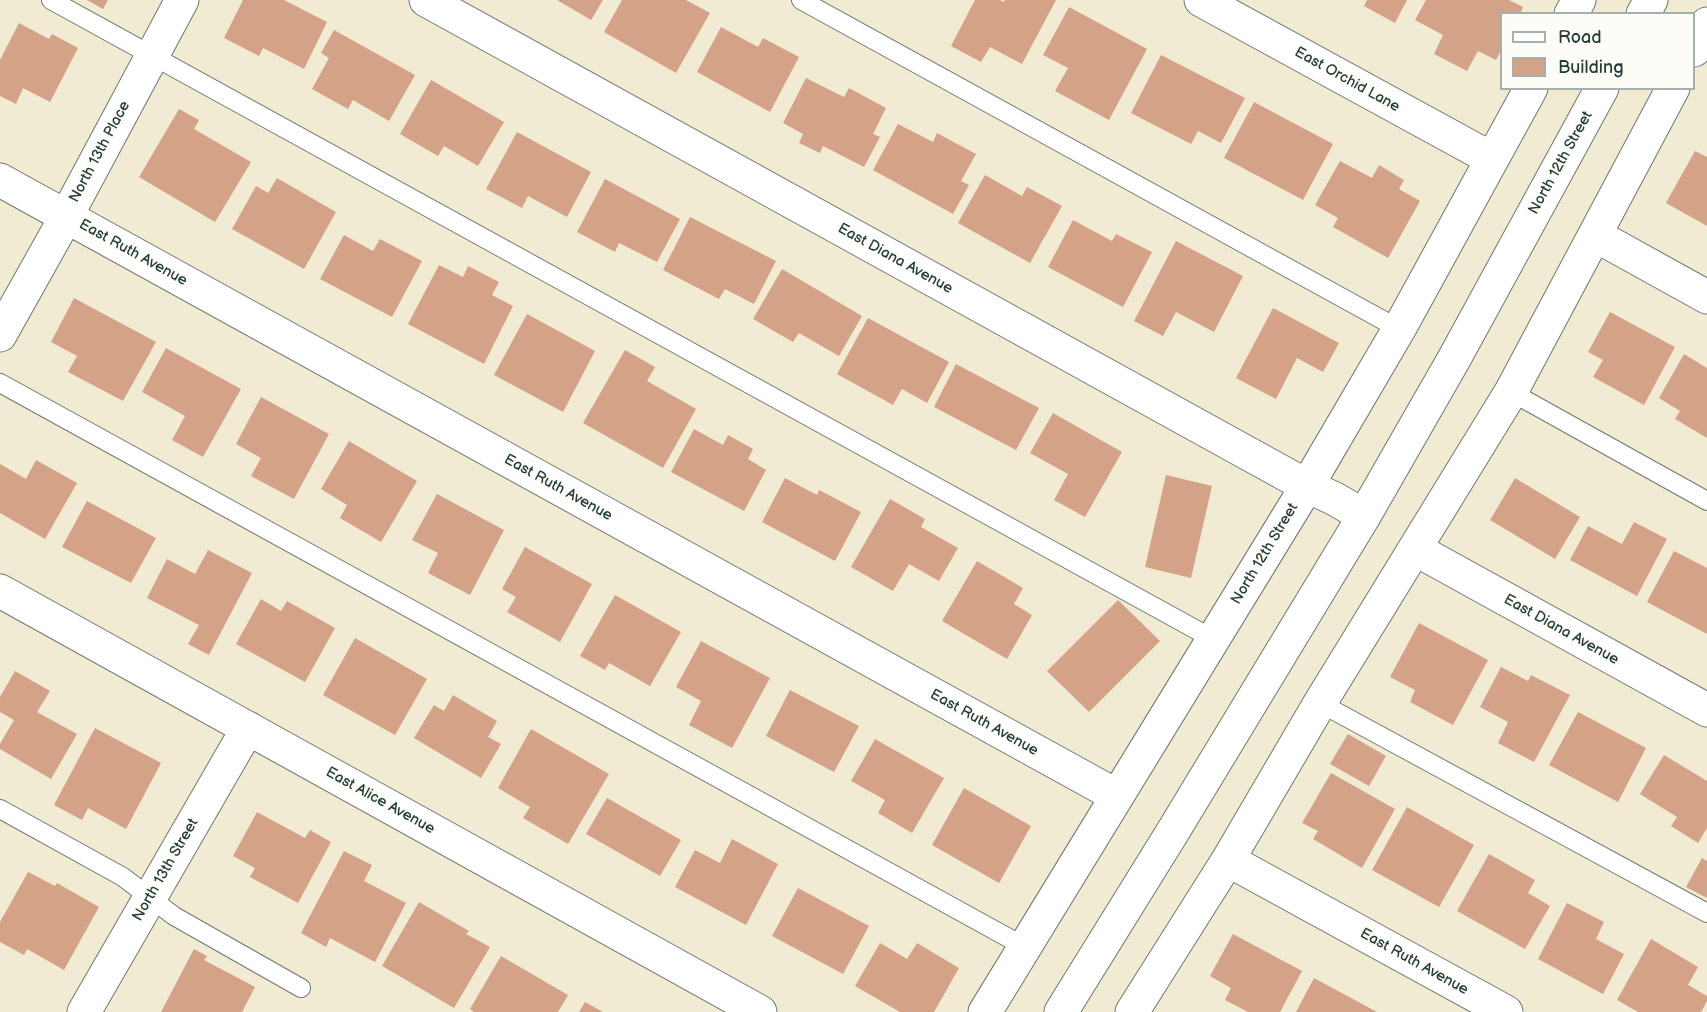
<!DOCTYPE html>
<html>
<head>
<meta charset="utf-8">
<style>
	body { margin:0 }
	#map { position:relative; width:1707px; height:1012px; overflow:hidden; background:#f2ebd4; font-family:"Balsamiq Sans",sans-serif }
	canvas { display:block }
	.legend { position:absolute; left:1500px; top:12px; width:195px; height:78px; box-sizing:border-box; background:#fdfcf7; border:2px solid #a4b0a9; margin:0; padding:8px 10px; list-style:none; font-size:18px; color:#1f3d34 }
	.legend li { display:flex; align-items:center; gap:12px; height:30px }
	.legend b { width:30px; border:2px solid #a4b0a9 }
</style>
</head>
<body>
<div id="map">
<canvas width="1707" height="1012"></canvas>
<ul class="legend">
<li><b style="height:8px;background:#fff"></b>Road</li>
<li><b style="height:16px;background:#d3a287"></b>Building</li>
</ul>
</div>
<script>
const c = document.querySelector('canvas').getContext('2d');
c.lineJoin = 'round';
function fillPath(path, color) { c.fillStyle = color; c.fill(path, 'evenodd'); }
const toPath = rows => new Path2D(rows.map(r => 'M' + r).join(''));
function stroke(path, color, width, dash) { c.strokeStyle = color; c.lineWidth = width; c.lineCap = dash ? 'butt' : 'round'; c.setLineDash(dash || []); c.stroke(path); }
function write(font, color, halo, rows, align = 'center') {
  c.font = font + ' "Balsamiq Sans",sans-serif'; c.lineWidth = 4.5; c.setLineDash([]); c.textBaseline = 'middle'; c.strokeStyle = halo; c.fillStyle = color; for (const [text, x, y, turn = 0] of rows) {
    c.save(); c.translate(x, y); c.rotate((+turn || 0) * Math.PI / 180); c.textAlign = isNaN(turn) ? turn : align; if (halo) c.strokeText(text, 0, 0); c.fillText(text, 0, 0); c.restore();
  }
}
const building = toPath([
	[87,0,108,0,103,9],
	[243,0,284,0,327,22,304,69,263,48,259,56,224,38],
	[557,0,603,0,591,20],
	[622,0,686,0,710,13,676,73,604,32],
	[975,0,1000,0,1004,2,1005,0,1056,0,1022,64,990,47,981,62,951,46],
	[1367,0,1407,0,1395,23,1364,6],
	[1426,0,1509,0,1523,7,1520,14,1502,14,1502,49,1496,60,1478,51,1467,71,1434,54,1443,35,1415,20],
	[1069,7,1147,49,1109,120,1055,91,1068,68,1043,55],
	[19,23,49,39,52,34,78,48,50,102,23,88,16,104,0,96,0,60],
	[721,27,758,47,763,38,799,57,770,112,697,72],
	[334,30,415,75,389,121,353,100,348,109,312,89,329,58,321,53],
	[1161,55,1245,98,1221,143,1198,131,1191,144,1131,113],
	[806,78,844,97,849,88,886,108,873,134,880,137,864,167,823,146,820,153,799,143,803,134,783,123],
	[431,80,504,122,478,166,444,146,438,156,400,134],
	[1254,102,1333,144,1303,200,1224,158],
	[179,109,199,120,194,129,251,162,215,222,139,177],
	[898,124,933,142,937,133,976,154,961,181,969,185,953,214,873,170],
	[517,132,591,172,567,217,528,196,522,208,486,189],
	[1695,151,1707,157,1707,226,1666,203],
	[1340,161,1372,178,1379,165,1404,180,1399,189,1420,201,1388,258,1333,227,1338,218,1315,205],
	[985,175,1022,196,1027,187,1062,206,1030,263,958,223],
	[277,178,336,212,304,269,232,229,256,186,268,193],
	[605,179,680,219,657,262,619,243,615,252,577,232],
	[690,217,776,261,754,304,725,289,719,299,663,270],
	[1073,220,1112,241,1116,234,1152,252,1123,307,1048,267],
	[344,235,373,251,380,239,422,261,392,317,320,279],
	[1176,241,1243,276,1214,332,1176,312,1163,336,1134,321],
	[439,265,463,277,468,266,499,282,492,295,513,306,484,364,408,324],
	[782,269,862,316,839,356,799,333,793,342,753,319],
	[74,298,156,342,123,401,68,372,77,356,51,342],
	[1273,308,1339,343,1323,372,1297,358,1276,399,1236,378],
	[1610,312,1675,347,1644,405,1593,377,1603,360,1588,352],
	[527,314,595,351,563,412,494,375],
	[868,318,949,362,927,403,902,389,893,405,837,374],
	[166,348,241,389,203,457,172,440,185,416,142,392],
	[625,350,655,367,647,381,696,409,663,468,583,423],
	[1684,354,1707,368,1707,438,1675,419,1680,411,1659,398],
	[956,364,1039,408,1016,450,934,407],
	[261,397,329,434,294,499,251,476,261,458,236,444],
	[1053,413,1122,452,1085,517,1054,500,1068,474,1030,453],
	[694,429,723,445,728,435,753,449,748,459,766,470,744,511,671,472],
	[349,441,417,481,381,542,340,518,347,505,321,489],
	[36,460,77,483,45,539,0,513,0,464,26,479],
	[1166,475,1212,486,1191,578,1145,567],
	[785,478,817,495,819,490,861,512,835,561,762,522],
	[1515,478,1580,517,1555,559,1490,520],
	[437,494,504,530,470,595,428,573,438,553,412,540],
	[890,499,925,519,921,527,958,548,939,581,909,564,893,591,851,567],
	[87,501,156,538,131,583,62,547],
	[1634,522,1667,539,1637,596,1570,560,1588,526,1622,544],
	[525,547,592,584,560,642,507,612,516,597,502,589],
	[208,550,252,573,209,655,188,644,199,625,147,598,167,559,195,574],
	[1674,551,1707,568,1707,634,1647,602],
	[977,561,1023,588,1014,604,1032,615,1007,659,942,621],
	[615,595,681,632,650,686,609,663,605,670,580,656],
	[261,599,281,611,287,601,335,628,305,682,236,644],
	[1118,600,1160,641,1089,712,1047,671],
	[1419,623,1488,660,1453,725,1410,702,1415,690,1390,677],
	[355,638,427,679,395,735,323,695],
	[701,641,770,678,732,748,689,725,701,701,676,687],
	[1501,667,1528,681,1531,675,1570,695,1534,762,1498,743,1508,722,1480,707],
	[15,671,50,691,37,712,77,734,51,779,0,749,0,744,14,720,0,712,0,697],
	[790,690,859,726,834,772,766,736],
	[453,695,497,721,488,737,501,744,481,778,414,738,434,705,444,711],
	[1578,712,1646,748,1618,802,1549,765],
	[95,728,161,763,126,829,88,808,82,820,54,805],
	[531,729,609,774,568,844,523,818,530,807,498,788],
	[1348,734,1386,756,1369,786,1330,764],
	[875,739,944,778,912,833,878,813,885,800,851,781],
	[1664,755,1707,781,1707,828,1698,843,1671,826,1677,817,1640,794],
	[1331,773,1395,809,1362,868,1313,839,1318,831,1302,823],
	[964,788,1031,826,999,883,932,845],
	[607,798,681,840,660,876,586,834],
	[1407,807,1474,845,1439,907,1372,870],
	[257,812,305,838,310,830,331,842,298,903,250,877,255,868,233,856],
	[732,839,778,864,746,925,675,887,695,850,720,863],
	[344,851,372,865,364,881,406,903,375,962,330,938,326,947,301,933],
	[1489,854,1535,880,1528,893,1550,906,1525,949,1457,911],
	[1702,858,1707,861,1707,898,1686,887],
	[28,872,55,886,57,883,99,907,64,970,27,949,24,955,0,942,0,922],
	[798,888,869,926,843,974,772,936],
	[419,902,469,931,466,934,490,947,454,1008,382,966],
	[1567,903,1604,922,1596,939,1624,954,1603,994,1538,959],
	[1233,934,1302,971,1280,1012,1248,1012,1225,1000,1231,988,1210,976],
	[1651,939,1698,967,1688,985,1707,996,1707,1001,1701,1012,1638,1012,1617,1000],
	[880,943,907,959,917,943,959,968,934,1012,900,1012,855,986],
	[194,949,207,956,204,960,255,987,242,1012,161,1012],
	[501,956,568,995,558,1012,474,1012,470,1009],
	[1314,978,1377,1012,1296,1012],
	[585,1002,603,1012,579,1012]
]);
const lane = toPath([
	[51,0,1213,639],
	[801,0,1399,329],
	[0,383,1025,947],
	[1511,392,1707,501],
	[1320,703,1707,913],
	[0,809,123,877,174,916,301,988]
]);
const street = toPath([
	[426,0,1307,486,1335,499,1364,516],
	[1201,0,1492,159],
	[1571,14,1579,0],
	[1694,50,1707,24],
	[0,180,1117,796],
	[1595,235,1707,297],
	[0,335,66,217,182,0],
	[1415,549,1707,710],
	[0,591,760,1012],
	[1228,860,1506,1012],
	[84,1012,248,728],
	[985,1012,1307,486,1399,329,1531,88],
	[1132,1012,1228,860,1320,703,1511,392,1673,88]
]);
const secondary = toPath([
	[1643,14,1651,0],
	[1061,1012,1172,833,1364,516,1454,359,1602,88]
]);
const streetNames = [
	["East Orchid Lane",1347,80,29],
	["North 13th Place",100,152,-62],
	["North 12th Street",1561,163,-61],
	["East Ruth Avenue",133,253,29],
	["East Diana Avenue",895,259,29],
	["East Ruth Avenue",558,488,29],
	["North 12th Street",1265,554,-59],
	["East Diana Avenue",1561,630,29],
	["East Ruth Avenue",984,723,29],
	["East Alice Avenue",380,801,29],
	["North 13th Street",166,870,-60],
	["East Ruth Avenue",1414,962,29]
];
fillPath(building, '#d3a287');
stroke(lane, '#697a6c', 20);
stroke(street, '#697a6c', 35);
stroke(secondary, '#697a6c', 35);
stroke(lane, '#fff', 18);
stroke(street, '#fff', 33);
stroke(secondary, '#fff', 33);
write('15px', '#1f3d34', '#fdfcf7', streetNames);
</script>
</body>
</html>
